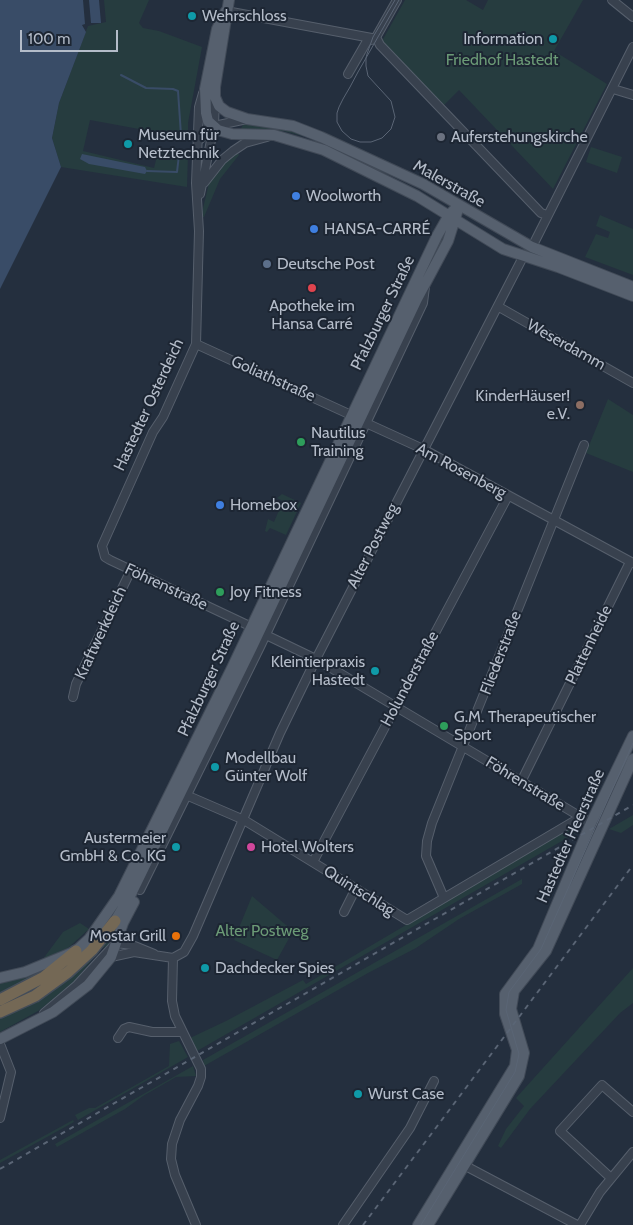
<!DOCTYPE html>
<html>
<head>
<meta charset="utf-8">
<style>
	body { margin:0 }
	#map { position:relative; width:633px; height:1225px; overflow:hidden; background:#242f3e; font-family:Cabin,sans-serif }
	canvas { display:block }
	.scale { position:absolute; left:20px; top:30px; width:98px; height:22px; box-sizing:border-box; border:2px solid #b4bcc9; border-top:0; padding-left:6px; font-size:15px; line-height:18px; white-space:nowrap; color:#b4bcc9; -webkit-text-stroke:4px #1d2633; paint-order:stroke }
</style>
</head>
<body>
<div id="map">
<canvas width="633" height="1225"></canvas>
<div class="scale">100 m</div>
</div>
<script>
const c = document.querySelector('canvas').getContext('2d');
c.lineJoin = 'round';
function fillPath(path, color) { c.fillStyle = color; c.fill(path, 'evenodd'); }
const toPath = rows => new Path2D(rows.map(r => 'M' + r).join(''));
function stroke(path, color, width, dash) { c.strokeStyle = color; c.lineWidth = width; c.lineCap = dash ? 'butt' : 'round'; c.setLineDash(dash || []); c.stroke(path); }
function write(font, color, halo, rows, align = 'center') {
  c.font = font + ' Cabin,sans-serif'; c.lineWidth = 4; c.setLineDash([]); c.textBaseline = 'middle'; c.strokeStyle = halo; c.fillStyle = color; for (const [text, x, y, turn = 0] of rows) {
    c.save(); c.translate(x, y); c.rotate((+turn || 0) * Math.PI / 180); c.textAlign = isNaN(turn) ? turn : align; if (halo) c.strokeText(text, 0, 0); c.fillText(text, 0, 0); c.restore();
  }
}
const green = toPath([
	[104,0,149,0,139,23,143,28,159,31,202,47,188,123,188,138,90,120,83,151,154,168,159,148,188,154,187,187,61,167,52,138,59,103,88,26,106,22],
	[405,0,466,0,483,10,488,0,583,0,554,51,607,84,553,189,459,90,444,105,382,41],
	[250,124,296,132,308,135,307,137,283,131,240,130,243,125],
	[591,147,622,157,617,173,586,162],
	[237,152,239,155,220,179,204,217,201,217,209,183,221,165],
	[600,215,633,229,633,275,585,257,596,234,608,238,610,232,596,226],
	[608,399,633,415,633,472,586,453],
	[282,494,301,503,286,535,270,528,267,532,265,531,268,519,274,522,283,501,277,498],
	[633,815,633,825,621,833,609,829],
	[572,827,581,830,197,1051,190,1038,226,1021,303,980,306,984],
	[522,879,522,884,459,919,416,948,368,973,204,1066,203,1060],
	[252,896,293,931,277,960,234,940],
	[121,921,110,944,101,949,72,984,38,1011,0,1032,0,1017,21,1008],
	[80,923,89,929,68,948,43,959,63,932],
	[51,967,0,995,0,981],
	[633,968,633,1003,620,1013,530,1109,501,1148,498,1146,506,1129,524,1106,516,1098],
	[179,1041,188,1057,78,1120,75,1115,89,1108,95,1108,169,1066,170,1044],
	[193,1066,196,1076,176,1077,143,1096,125,1109,57,1147,55,1144],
	[73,1120,74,1122,0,1163,0,1160]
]);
const water = toPath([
	[0,0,83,0,85,24,82,25,86,32,59,103,52,138,61,167,0,289],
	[89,0,99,0,101,23,91,23],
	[82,154,145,167,147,171,145,174,89,164,80,159]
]);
const stream = toPath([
	[121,75,146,88,173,89,178,91,181,135],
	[147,171,177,172,179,155]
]);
const minor = toPath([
	[612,0,633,17],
	[226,11,377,39,380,45,541,213,547,215],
	[348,74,367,41,375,39,397,0],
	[613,89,633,95],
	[203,93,199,107,196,183,199,231,196,344,163,417,153,432,102,546,105,557,110,560,256,629],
	[198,141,214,126,247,119],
	[204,183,222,160,233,151,245,143,267,137],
	[200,194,214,126,215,97],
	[532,247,633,47],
	[499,307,633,383],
	[196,344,351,415],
	[366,423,423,449,633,563],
	[266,635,316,659,601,829],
	[73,697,76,684,131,570],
	[521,782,630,562],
	[186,795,244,820,407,920,581,817],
	[313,862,508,496],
	[140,890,260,647,423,303,425,287],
	[444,898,426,856,427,841,432,823,584,445],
	[344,912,355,890],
	[111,957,134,952,173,958],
	[173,958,184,952,193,936,280,733,316,659,523,257],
	[173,958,172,1001,175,1016,201,1069,201,1077,198,1086,180,1120,172,1144,171,1159,175,1175,196,1225],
	[44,1013,77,985,116,943,132,945,154,954],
	[118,1038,124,1029,129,1027,152,1032,181,1032],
	[0,1044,11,1072,0,1118],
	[460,1163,577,1225],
	[611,1178,560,1131,602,1085,633,1112],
	[343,1225,410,1128,434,1081],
	[580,1225,600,1192,633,1152]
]);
const major = toPath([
	[229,0,215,87,215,97,219,106,227,112,247,119,293,126,321,137,423,184,532,247,633,287],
	[226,11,217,29,205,89,206,113,208,121,218,130,232,134,274,135,324,150,417,196,503,249,558,267,633,296],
	[115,921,131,894,252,647,416,301,448,241,459,206],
	[0,978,25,972,76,951,89,939,119,896,232,668,437,236,449,215,459,205],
	[0,1039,53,1012,88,985,111,957,123,923,134,902],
	[418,1225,515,1066,517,1050,505,1014,505,994,538,949,591,823,633,736],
	[428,1225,519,1076,524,1053,511,1009,514,991,546,951,633,759]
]);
const highway = toPath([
	[0,1000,44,977,76,951],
	[0,1012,35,996,68,972,92,950,115,921]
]);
const tram = toPath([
	[395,0,373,37,367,54,366,58,366,66,368,76,391,101,395,117,391,129,382,138,371,142,360,142,351,139,342,131,337,122,337,113,339,107,343,99,350,87,358,72,366,58,399,0],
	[421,1225,515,1072,519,1054,506,1010,509,992,541,949,633,743]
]);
const rail = toPath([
	[0,1169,633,805],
	[363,1225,633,865]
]);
const markers = [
	[192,16,5,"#0f9aa8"],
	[553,39,5,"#0f9aa8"],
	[441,137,5,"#6b7280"],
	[128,144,5,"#0f9aa8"],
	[296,196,5,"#3f7fe0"],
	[314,229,5,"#3f7fe0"],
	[267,264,5,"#5c6f8a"],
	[312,288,5,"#e0444e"],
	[580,405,5,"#8d6e63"],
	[301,442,5,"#2e9e5b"],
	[220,505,5,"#3f7fe0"],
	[220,592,5,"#2e9e5b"],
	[375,671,5,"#0f9aa8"],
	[444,726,5,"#2e9e5b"],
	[215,767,5,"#0f9aa8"],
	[176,847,5,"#0f9aa8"],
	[251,847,5,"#d1479c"],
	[176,936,5,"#e8710a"],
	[205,968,5,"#0f9aa8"],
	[358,1094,5,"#0f9aa8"]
];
const poiNames = [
	["Wehrschloss",202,16],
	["Information",543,39,"right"],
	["Museum für",138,135],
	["Netztechnik",138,153],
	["Auferstehungskirche",451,137],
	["Woolworth",306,196],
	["HANSA-CARRÉ",324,229],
	["Deutsche Post",277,264],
	["Apotheke im",312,306,"center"],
	["Hansa Carré",312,324,"center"],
	["KinderHäuser!",570,396,"right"],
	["e.V.",570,414,"right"],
	["Nautilus",311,433],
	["Training",311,451],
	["Homebox",230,505],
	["Joy Fitness",230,592],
	["Kleintierpraxis",365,662,"right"],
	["Hastedt",365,680,"right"],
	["G.M. Therapeutischer",454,717],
	["Sport",454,735],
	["Modellbau",225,758],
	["Günter Wolf",225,776],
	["Austermeier",166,838,"right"],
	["GmbH & Co. KG",166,856,"right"],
	["Hotel Wolters",261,847],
	["Mostar Grill",166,936,"right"],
	["Dachdecker Spies",215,968],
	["Wurst Case",368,1094]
];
const parkNames = [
	["Friedhof Hastedt",502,60],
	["Alter Postweg",262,931]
];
const streetNames = [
	["Malerstraße",449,184,29],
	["Pfalzburger Straße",383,313,-64],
	["Weserdamm",566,345,29],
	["Goliathstraße",273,379,24],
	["Hastedter Osterdeich",149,405,-65],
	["Am Rosenberg",461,471,28],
	["Alter Postweg",373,546,-63],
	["Föhrenstraße",166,587,25],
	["Kraftwerkdeich",101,633,-65],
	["Plattenheide",589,645,-64],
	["Fliederstraße",501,653,-69],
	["Pfalzburger Straße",209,679,-65],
	["Holunderstraße",410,679,-62],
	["Föhrenstraße",525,784,31],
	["Hastedter Heerstraße",571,836,-66],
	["Quintschlag",359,891,32]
];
fillPath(green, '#263c3f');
fillPath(water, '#394c67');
stroke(stream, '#394c67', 2);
stroke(minor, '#565f6c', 10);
stroke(major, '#414a57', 12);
stroke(highway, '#434c59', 14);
stroke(minor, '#38414e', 8);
stroke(major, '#56606e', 10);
stroke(highway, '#746855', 11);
stroke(tram, '#5a6575', 1);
stroke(rail, '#5a6575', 2, [5, 5]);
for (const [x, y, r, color] of markers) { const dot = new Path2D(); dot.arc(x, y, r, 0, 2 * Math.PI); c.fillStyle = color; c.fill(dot); stroke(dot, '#1d2633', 2); }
write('16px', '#b4bcc9', '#1d2633', poiNames, 'left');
write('16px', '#6b9a76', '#1d2633', parkNames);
write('16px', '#b4bcc9', '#1d2633', streetNames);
</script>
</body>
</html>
